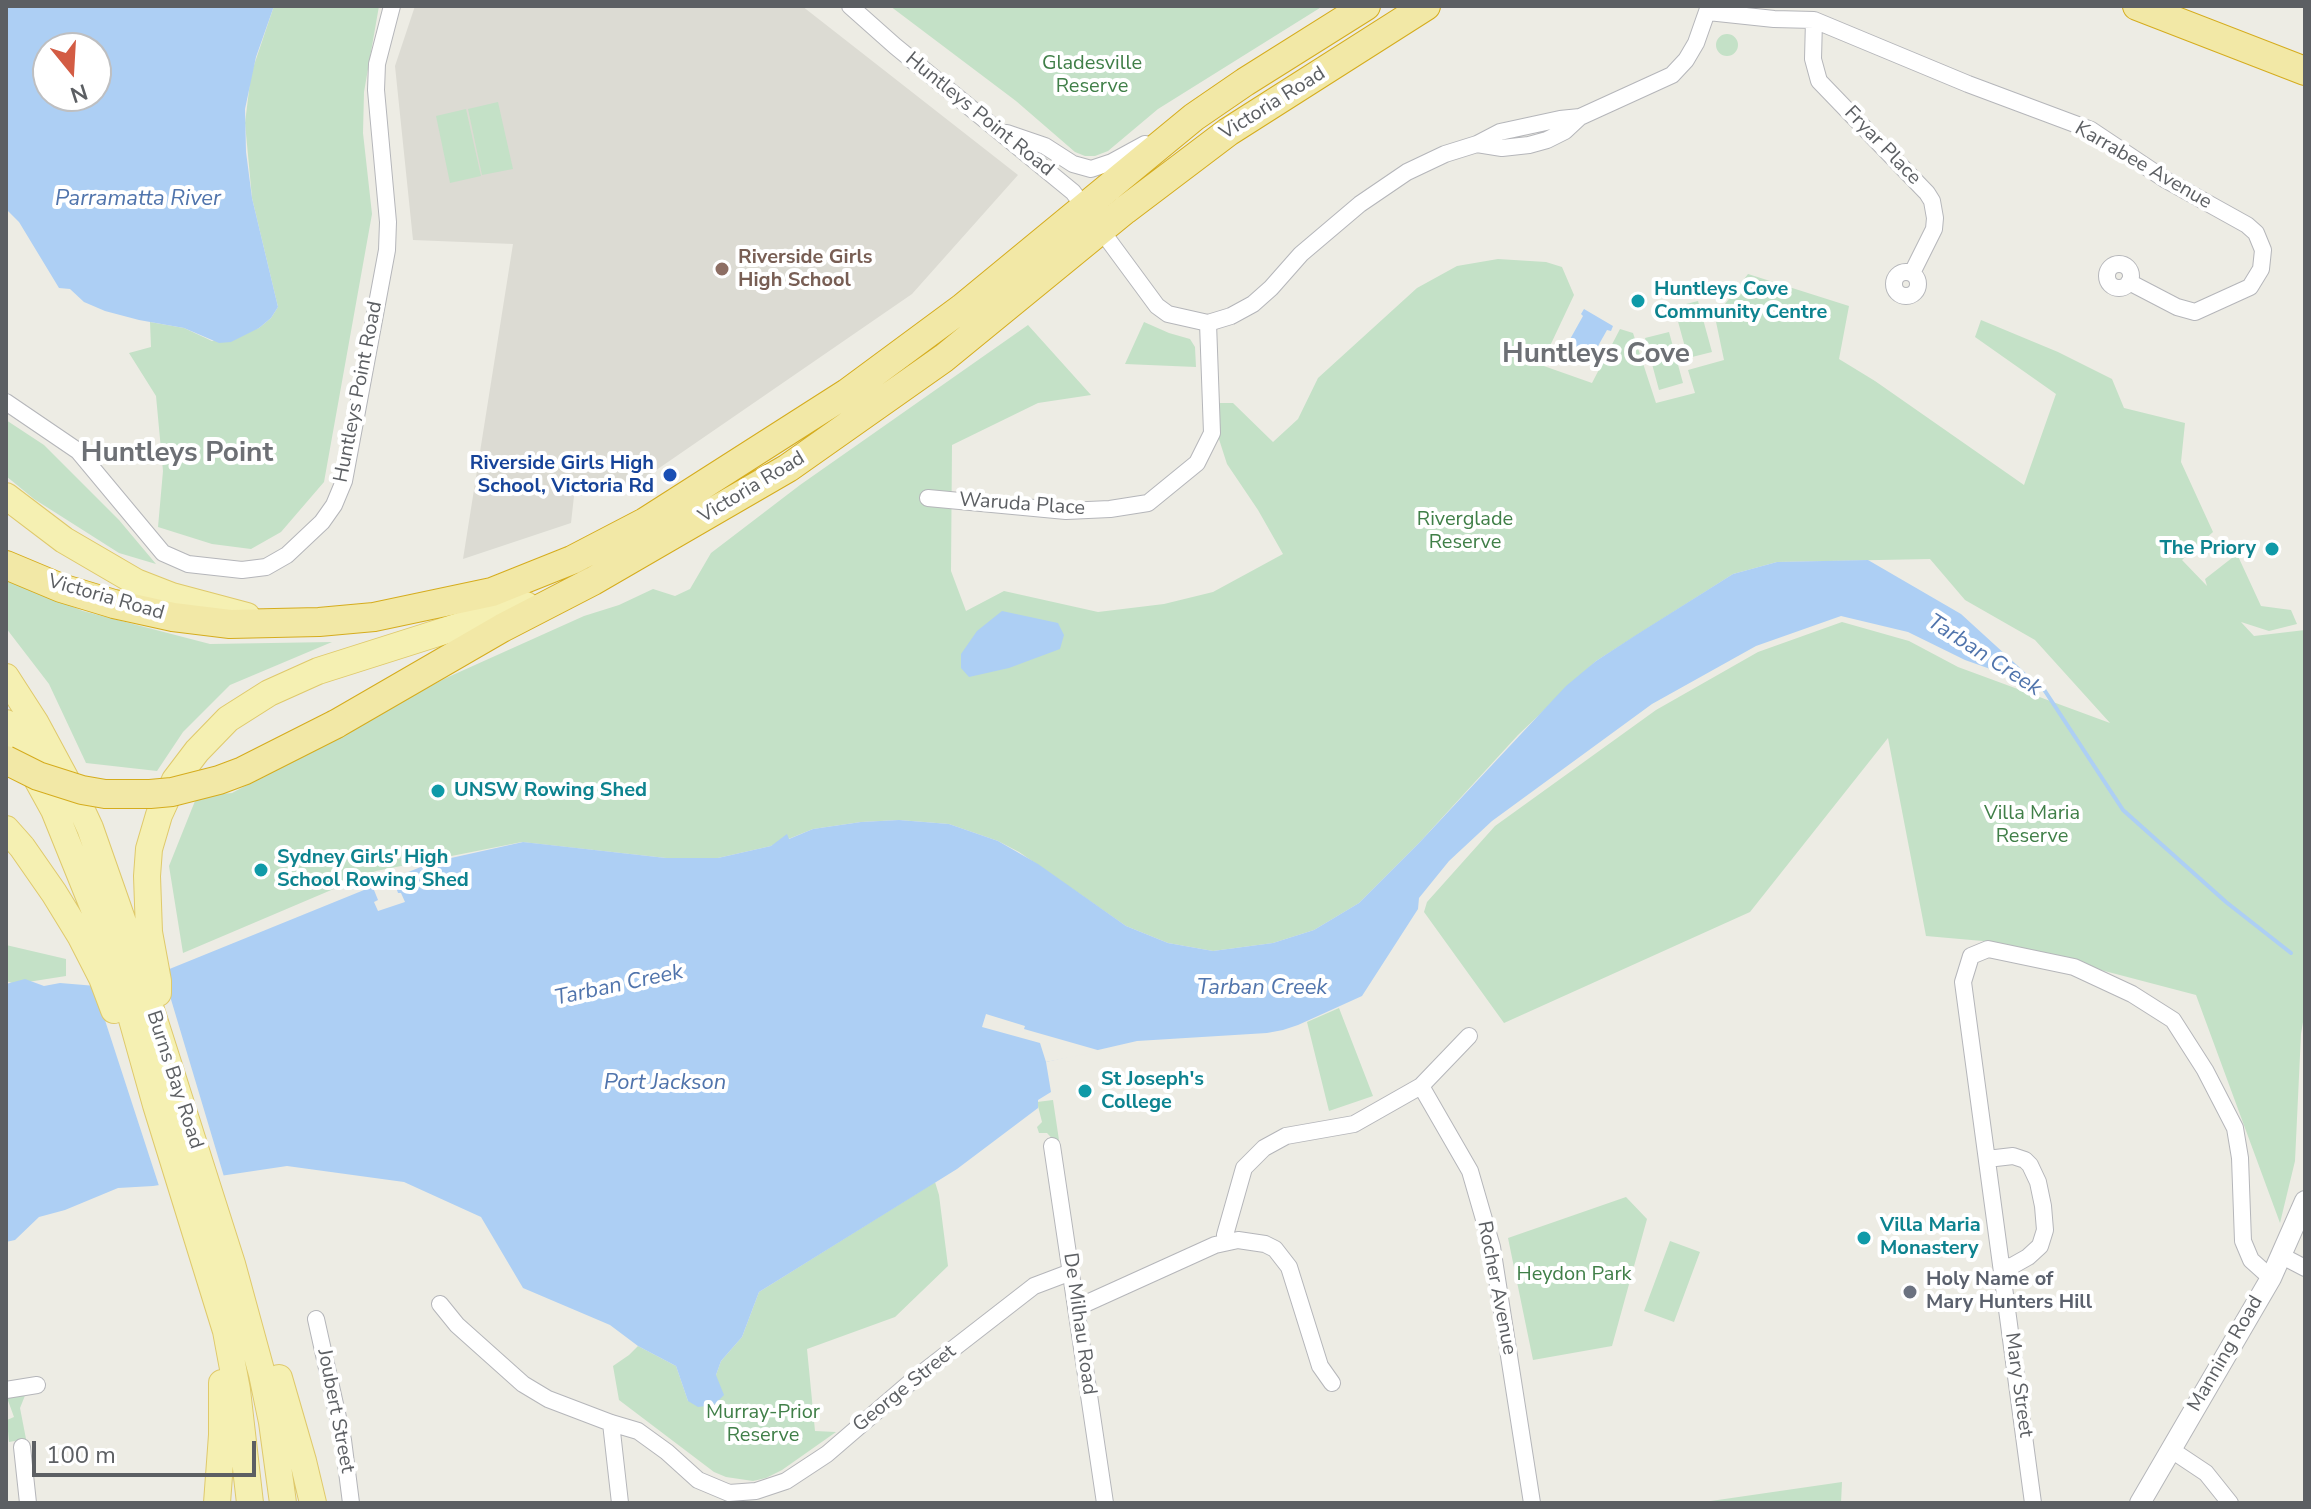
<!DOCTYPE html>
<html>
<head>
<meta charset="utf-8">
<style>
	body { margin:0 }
	#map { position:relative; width:2311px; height:1509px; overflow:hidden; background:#edece4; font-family:"Nunito Sans",sans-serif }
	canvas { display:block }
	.frame { position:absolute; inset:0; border:8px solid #5c5f63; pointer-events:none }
	.north { position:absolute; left:32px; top:32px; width:80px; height:80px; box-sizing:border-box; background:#fff; border:2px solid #bebfc1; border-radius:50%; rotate:162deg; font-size:22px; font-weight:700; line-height:32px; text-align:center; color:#5c5f63 }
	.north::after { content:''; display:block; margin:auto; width:28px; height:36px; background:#d35c44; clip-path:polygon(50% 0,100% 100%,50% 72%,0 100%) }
	.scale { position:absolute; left:32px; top:1441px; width:224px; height:36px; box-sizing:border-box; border:4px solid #5c5f63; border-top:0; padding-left:10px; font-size:24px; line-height:28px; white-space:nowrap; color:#5c5f63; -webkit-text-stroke:6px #fff; paint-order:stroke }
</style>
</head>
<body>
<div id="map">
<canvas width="2311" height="1509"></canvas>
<div class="frame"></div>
<div class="north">N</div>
<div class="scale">100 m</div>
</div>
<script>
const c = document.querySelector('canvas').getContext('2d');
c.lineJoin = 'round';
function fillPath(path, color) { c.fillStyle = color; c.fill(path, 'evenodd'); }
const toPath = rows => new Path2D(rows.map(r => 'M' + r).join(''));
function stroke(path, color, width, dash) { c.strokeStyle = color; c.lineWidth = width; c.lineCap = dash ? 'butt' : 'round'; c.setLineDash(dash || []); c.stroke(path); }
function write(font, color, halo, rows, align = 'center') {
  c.font = font + ' "Nunito Sans",sans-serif'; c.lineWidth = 8; c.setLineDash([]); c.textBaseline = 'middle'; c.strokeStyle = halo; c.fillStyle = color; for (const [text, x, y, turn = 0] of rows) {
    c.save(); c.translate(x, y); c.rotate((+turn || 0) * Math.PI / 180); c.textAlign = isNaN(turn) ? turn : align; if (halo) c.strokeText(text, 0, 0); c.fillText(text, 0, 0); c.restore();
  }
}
const education = toPath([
	[415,6,802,6,1018,175,912,294,620,495,598,481,575,487,571,523,463,559,513,244,413,240,395,66]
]);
const green = toPath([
	[274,6,379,6,364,92,363,133,372,214,324,482,281,532,251,549,212,544,158,527,163,471,156,396,129,353,151,347,150,322,184,328,212,341,259,328,271,318,278,307,252,198,245,123,251,74],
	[890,6,1323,6,1158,109,1108,151,1095,156,1085,156,1075,152,1016,101],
	'1716 45a11 11 0 1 1 22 0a11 11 0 1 1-22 0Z',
	[498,102,513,169,482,175,468,109],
	[466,109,481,176,450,183,436,116],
	[1498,259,1546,262,1562,267,1574,295,1541,365,1592,383,1620,329,1633,333,1656,403,1695,393,1688,370,1724,360,1715,317,1748,274,1849,306,1839,359,1875,381,2024,485,2056,394,1975,337,1981,320,2058,352,2112,379,2124,408,2185,423,2181,462,2213,532,2182,560,2207,586,2205,579,2237,554,2261,606,2291,610,2297,624,2269,631,2241,622,2254,636,2305,630,2305,1010,2301,1034,2295,1161,2280,1223,2196,995,1994,942,1926,936,1888,738,1750,912,1504,1023,1424,912,1427,902,1495,826,1656,710,1758,652,1842,622,1909,641,1958,667,2110,723,2035,640,1965,600,1930,559,1777,562,1733,574,1596,661,1518,735,1419,843,1359,903,1314,930,1273,943,1213,951,1168,943,1126,926,1019,852,998,841,949,824,899,820,861,822,813,829,771,846,718,858,666,858,522,842,376,871,183,953,169,866,197,796,232,793,446,678,584,616,619,605,653,589,675,596,690,589,711,553,800,485,1028,325,1091,395,1038,403,952,445,951,571,966,611,1004,591,1098,612,1164,604,1213,592,1283,554,1258,510,1227,464,1217,433,1217,403,1233,403,1273,442,1298,419,1318,378,1417,288,1457,266],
	[1698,301,1712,352,1688,358,1674,307],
	[1144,322,1169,333,1190,339,1195,347,1196,367,1125,364],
	[1669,332,1683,383,1659,390,1645,338],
	[6,420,44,445,119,520,156,564,119,553,34,499,6,476],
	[6,579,83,611,210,644,332,642,230,685,183,732,157,771,86,763,49,684,6,628],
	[6,945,66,959,66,976,15,984,6,981],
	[1339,1008,1373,1096,1329,1111,1307,1022],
	[1053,1100,1060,1147,1047,1133,1039,1133,1037,1127,1042,1122,1037,1102],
	[935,1182,939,1195,948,1266,895,1317,807,1349,815,1431,836,1432,782,1470,766,1478,753,1481,726,1477,714,1472,619,1400,613,1366,629,1355,638,1346,676,1366,688,1401,716,1375,721,1361,742,1337,759,1292],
	[1626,1197,1647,1219,1612,1346,1533,1360,1508,1238],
	[1670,1241,1700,1252,1674,1322,1644,1311],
	[26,1393,20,1408,26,1439,9,1442,7,1420,14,1417,6,1395],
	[1842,1482,1841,1503,1697,1503]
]);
const water = toPath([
	[6,6,274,6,256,57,245,109,246,152,252,198,278,307,271,318,259,328,231,342,219,343,184,328,139,320,105,311,84,302,70,289,59,288,19,222,6,209],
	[48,48,96,48,96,96,48,96],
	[1584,309,1613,326,1611,331,1607,330,1588,364,1564,350,1583,316,1581,314],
	[1868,560,1961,614,2041,687,1965,660,1908,632,1841,616,1756,646,1652,704,1492,821,1449,861,1419,898,1418,909,1362,996,1298,1025,1283,1030,1267,1033,1137,1041,1046,1062,1051,1092,1038,1100,1038,1108,957,1169,759,1292,742,1337,721,1361,716,1375,724,1395,714,1405,698,1407,688,1401,676,1366,638,1346,610,1325,523,1288,481,1217,404,1182,287,1166,153,1186,118,1188,65,1210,39,1217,15,1240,6,1242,6,984,25,979,44,986,60,983,96,986,167,970,433,862,523,842,666,858,718,858,771,846,787,834,789,839,813,829,861,822,899,820,949,824,998,841,1038,864,1126,926,1168,943,1213,951,1273,943,1314,930,1359,903,1419,843,1566,686,1596,661,1636,635,1733,574,1777,562],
	[1002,611,1058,623,1064,635,1060,649,1009,668,969,677,961,668,961,654,977,631]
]);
const pier = toPath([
	[393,878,398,893,401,893,405,902,378,911,374,902,378,900,372,885],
	[164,976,225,1180,160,1189,101,1008],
	[986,1014,1025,1026,1024,1029,1101,1051,1046,1062,1040,1043,982,1027]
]);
const stream = toPath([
	[2037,685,2043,688,2123,810,2226,902,2291,953]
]);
const minor = toPath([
	[850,6,895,46,1073,192,1157,306,1168,314,1208,323,1231,316,1253,304,1271,288,1301,254,1360,204,1407,172,1445,154,1477,144,1500,132,1560,119,1580,117],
	[1708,12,1774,19,1814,20,1968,84,2091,130,2166,180,2247,225,2256,233,2263,250,2261,269,2250,287,2195,312,2177,307,2129,282],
	[1814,20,1813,59,1819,81,1927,193,1932,201,1935,218,1934,229,1912,273],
	[1007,133,1045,146,1073,164,1091,169,1112,162,1145,144],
	[1477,144,1502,148,1529,145,1547,140,1565,131,1580,117,1672,75,1686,60,1696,43,1709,6],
	'2107 276a12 12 0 1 1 24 0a12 12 0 1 1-24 0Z',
	'1894 284a12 12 0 1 1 24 0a12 12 0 1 1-24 0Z',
	[6,402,78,451,163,553,188,564,242,570,266,567,287,555,322,522,334,505,344,481,387,250,388,222,376,90,377,64,392,6],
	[928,498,1066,511,1110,509,1148,503,1197,463,1212,433,1208,323],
	[1421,1086,1470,1171,1492,1247,1532,1503],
	[1052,1146,1105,1503],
	[1987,1159,2013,1156,2025,1160,2030,1165,2038,1182,2043,1206,2045,1230,2040,1246,2028,1257,2012,1266,2002,1267],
	[1226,1241,1225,1235,1244,1168,1264,1148,1286,1136,1354,1124,1421,1086,1469,1036],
	[2282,1256,2305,1268],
	[440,1304,457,1325,523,1384,548,1399,611,1423,638,1431,667,1452,698,1480,729,1493,756,1491,786,1481,827,1454,913,1380,1034,1286,1071,1272],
	[1076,1308,1215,1245,1238,1240,1265,1244,1275,1249,1289,1267,1320,1366,1332,1383],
	[316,1319,343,1440,351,1503],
	[6,1390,37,1385],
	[611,1423,620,1503],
	[22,1447,28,1503],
	[2170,1449,2206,1473,2230,1503],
	[2033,1503,1963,982,1971,956,1988,949,2074,967,2132,994,2173,1020,2205,1070,2235,1128,2240,1158,2243,1241,2251,1260,2271,1278]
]);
const tertiary = toPath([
	[2140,1503,2271,1278,2305,1201]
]);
const primary = toPath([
	[6,496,64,540,136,582,172,596,247,616],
	[6,677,35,722,77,800,90,828,124,925,232,1264,262,1374,272,1422,283,1503],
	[6,723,54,810,117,966,156,1105,226,1331,237,1390,250,1503],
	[6,829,22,847,54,893,81,937,102,978,114,1010],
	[158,993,158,981,149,932,147,876,149,849,159,815,175,780,197,751,228,719,269,693,318,671,526,605],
	[279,1378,303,1461,313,1503],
	[217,1503,222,1435,222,1383]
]);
const trunk = toPath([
	[2137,6,2305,71],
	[6,565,61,588,114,604,173,617,230,624,319,622,374,617,492,592,572,560,645,522,847,393,962,308,1194,117,1245,82,1366,6],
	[336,724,502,628,593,581,788,468,944,358,1125,210,1228,132,1426,6]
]);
const trunkBridge = toPath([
	[6,760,38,776,82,790,105,794,150,794,172,792,219,780,243,771,336,724]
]);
const markers = [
	[722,269,8,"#8d6e63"],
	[1638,301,8,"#0f9aa8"],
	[670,475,8,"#1a4fb4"],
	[2272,549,8,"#0f9aa8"],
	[438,791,8,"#0f9aa8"],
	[261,870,8,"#0f9aa8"],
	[1085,1091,8,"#0f9aa8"],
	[1864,1238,8,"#0f9aa8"],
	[1910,1292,8,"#6b7280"]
];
const parkNames = [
	["Gladesville",1092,64],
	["Reserve",1092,87],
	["Riverglade",1465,520],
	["Reserve",1465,543],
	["Villa Maria",2032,814],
	["Reserve",2032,837],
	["Heydon Park",1574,1275],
	["Murray-Prior",763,1413],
	["Reserve",763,1436]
];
const streetNames = [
	["Victoria Road",1273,104,-32],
	["Huntleys Point Road",979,115,39],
	["Fryar Place",1882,146,46],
	["Karrabee Avenue",2143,166,30],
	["Huntleys Point Road",359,392,-79],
	["Victoria Road",752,488,-31],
	["Waruda Place",1022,505,4],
	["Victoria Road",106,598,16],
	["Burns Bay Road",174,1080,72],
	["Rocher Avenue",1496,1288,79],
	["De Milhau Road",1079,1324,82],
	["Manning Road",2226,1354,-60],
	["Mary Street",2018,1385,82],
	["George Street",905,1389,-39],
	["Joubert Street",335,1411,79]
];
const educationNames = [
	["Riverside Girls",738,258],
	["High School",738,281]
];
const cultureNames = [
	["Huntleys Cove",1654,290],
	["Community Centre",1654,313],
	["The Priory",2256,549,"right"],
	["UNSW Rowing Shed",454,791],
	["Sydney Girls' High",277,858],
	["School Rowing Shed",277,881],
	["St Joseph's",1101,1080],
	["College",1101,1103],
	["Villa Maria",1880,1226],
	["Monastery",1880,1249]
];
const transitNames = [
	["Riverside Girls High",654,464],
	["School, Victoria Rd",654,487]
];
const worshipNames = [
	["Holy Name of",1926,1280],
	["Mary Hunters Hill",1926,1303]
];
const waterNames = [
	["Parramatta River",138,200],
	["Tarban Creek",1984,656,33],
	["Tarban Creek",619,986,-12],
	["Tarban Creek",1262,989],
	["Port Jackson",665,1084]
];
const districtNames = [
	["Huntleys Cove",1596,355],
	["Huntleys Point",177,454]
];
fillPath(education, '#dcdbd3');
fillPath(green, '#c4e1c7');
fillPath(water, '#adcff4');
fillPath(pier, '#edece4');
stroke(stream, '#adcff4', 4);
stroke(minor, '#b5b6ba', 18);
stroke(tertiary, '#b5b6ba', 22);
stroke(primary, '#dfc96b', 28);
stroke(trunk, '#d5ac1d', 30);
stroke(minor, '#fff', 16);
stroke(tertiary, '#fff', 20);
stroke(primary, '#f5f0b2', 26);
stroke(trunk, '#f2e8a6', 28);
stroke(trunkBridge, '#d5ac1d', 30, []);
stroke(trunkBridge, '#f2e8a6', 28);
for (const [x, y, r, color] of markers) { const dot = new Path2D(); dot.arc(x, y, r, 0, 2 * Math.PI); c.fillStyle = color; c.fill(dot); stroke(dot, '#fff', 3); }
write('20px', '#407f48', '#fff', parkNames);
write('20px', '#5c5f63', '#fff', streetNames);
write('bold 20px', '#785e54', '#fff', educationNames, 'left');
write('bold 20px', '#0d838f', '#fff', cultureNames, 'left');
write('bold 20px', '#164399', '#fff', transitNames, 'right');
write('bold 20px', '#5b616d', '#fff', worshipNames, 'left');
write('italic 22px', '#5074ac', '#fff', waterNames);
write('bold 28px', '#6d7075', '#fff', districtNames);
</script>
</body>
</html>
